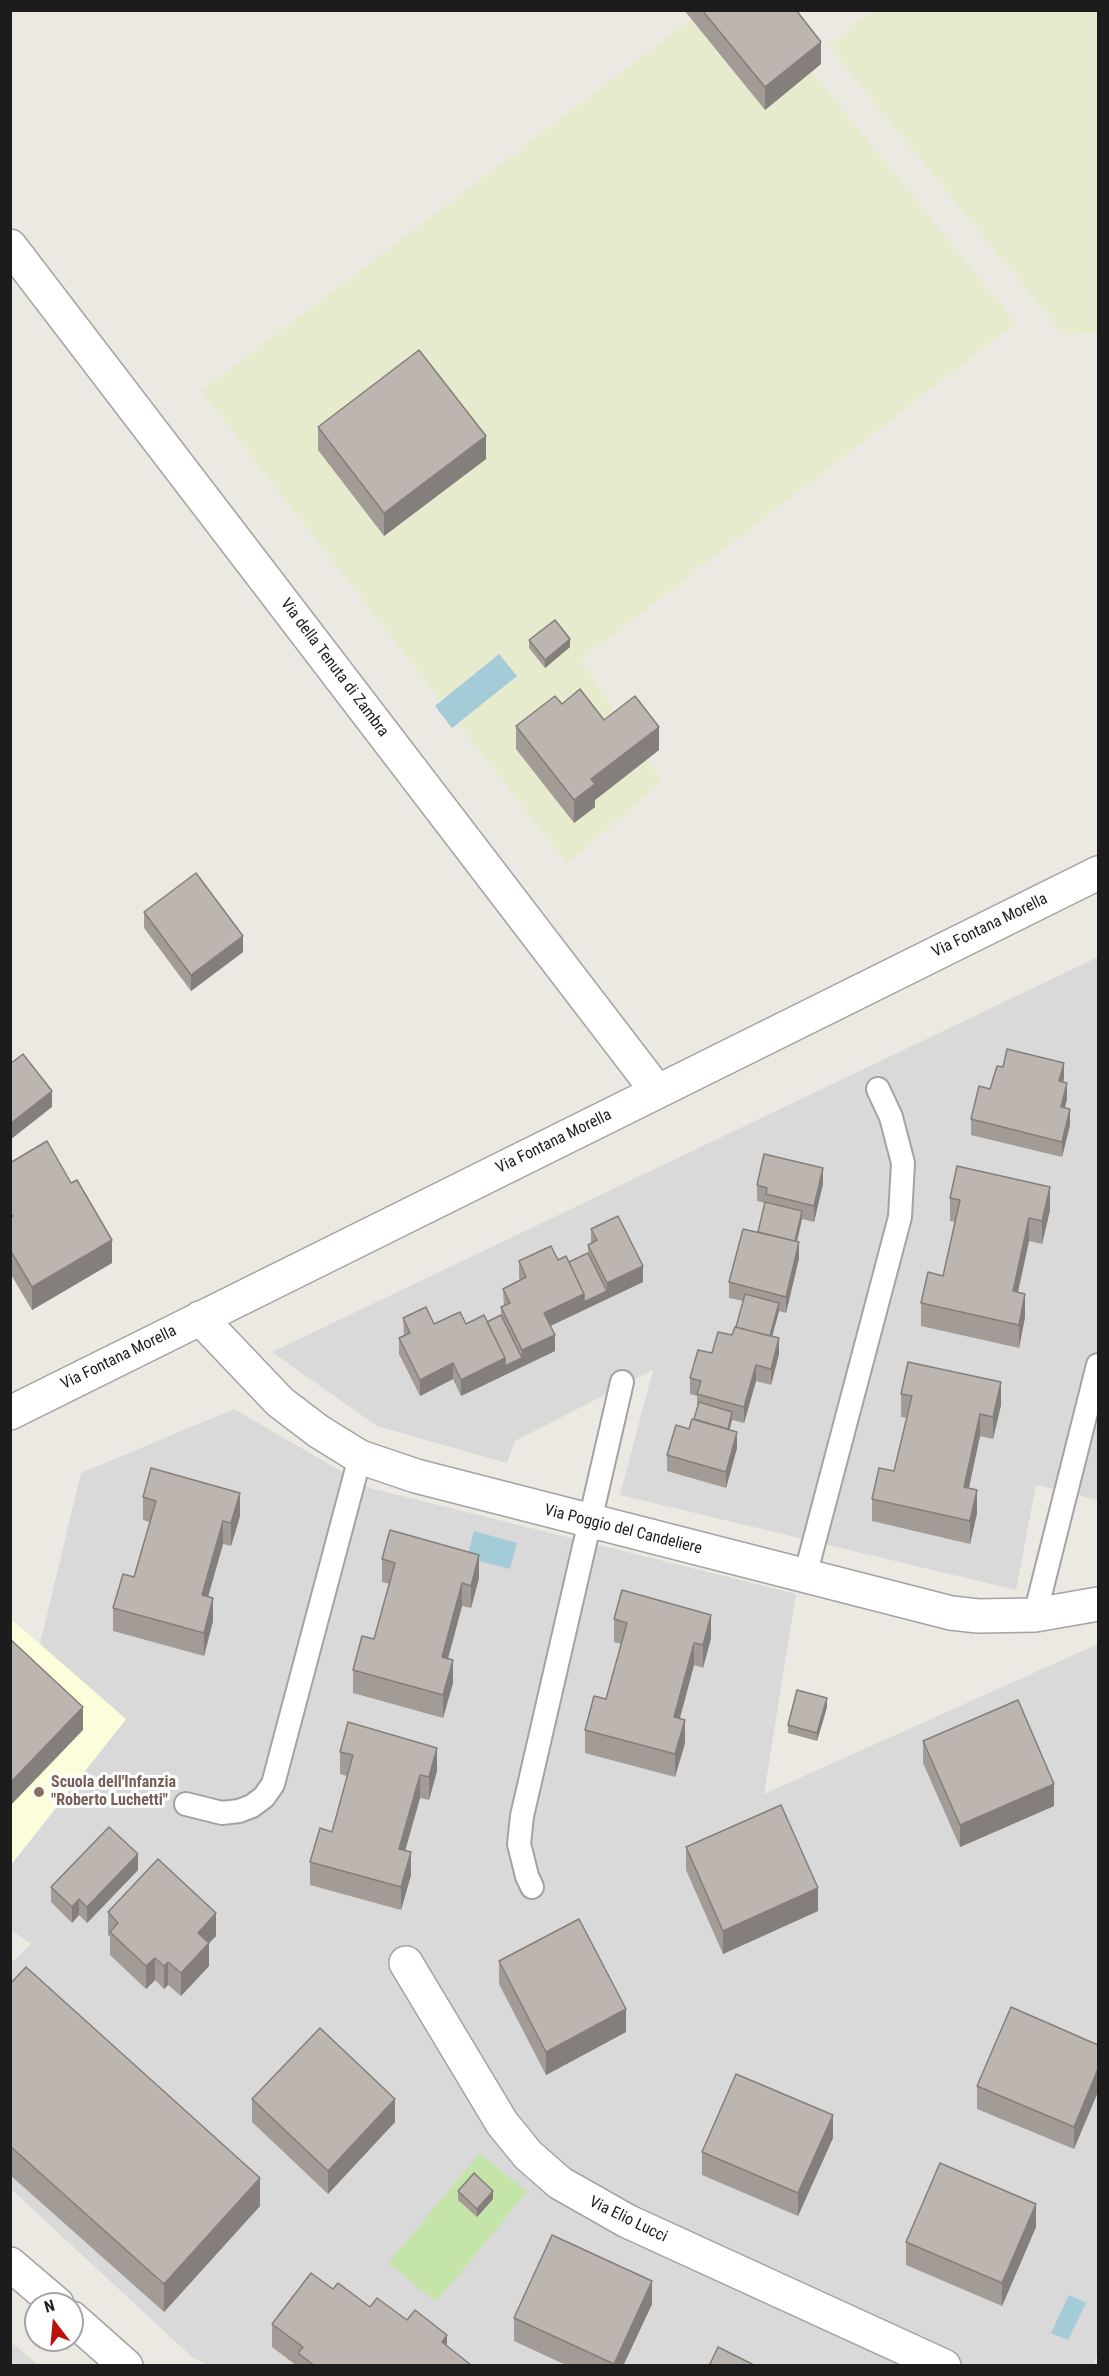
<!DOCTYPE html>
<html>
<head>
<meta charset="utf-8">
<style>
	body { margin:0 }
	#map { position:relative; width:1109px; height:2376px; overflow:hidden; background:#ece9e2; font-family:"Roboto Condensed",sans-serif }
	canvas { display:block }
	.frame { position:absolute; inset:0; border:12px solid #1c1c1c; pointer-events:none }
	.north { position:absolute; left:24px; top:2292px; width:60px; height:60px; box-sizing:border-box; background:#fff; border:2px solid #a4a4a4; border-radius:50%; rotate:344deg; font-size:16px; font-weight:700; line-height:24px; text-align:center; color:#1c1c1c }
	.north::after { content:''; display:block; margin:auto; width:21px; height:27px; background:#bb120d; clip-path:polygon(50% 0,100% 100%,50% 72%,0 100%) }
</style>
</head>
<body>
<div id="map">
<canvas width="1109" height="2376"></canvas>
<div class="frame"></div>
<div class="north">N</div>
</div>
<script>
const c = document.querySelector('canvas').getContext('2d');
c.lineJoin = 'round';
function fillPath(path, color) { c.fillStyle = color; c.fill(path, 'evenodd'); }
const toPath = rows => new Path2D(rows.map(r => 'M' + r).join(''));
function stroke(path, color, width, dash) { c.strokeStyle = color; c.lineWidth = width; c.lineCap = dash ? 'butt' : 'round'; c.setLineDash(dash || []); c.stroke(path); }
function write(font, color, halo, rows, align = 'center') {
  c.font = font + ' "Roboto Condensed",sans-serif'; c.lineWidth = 6; c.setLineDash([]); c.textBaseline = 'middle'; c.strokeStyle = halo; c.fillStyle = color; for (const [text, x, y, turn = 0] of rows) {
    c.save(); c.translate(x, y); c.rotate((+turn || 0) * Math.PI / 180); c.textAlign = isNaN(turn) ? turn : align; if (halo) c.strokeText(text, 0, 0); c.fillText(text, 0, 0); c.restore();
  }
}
const residential = toPath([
	[1098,957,1098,1500,1036,1485,1016,1590,620,1495,653,1370,515,1441,507,1463,377,1426,272,1352],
	[234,1409,370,1488,796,1594,764,1794,1098,1644,1098,2354,1093,2366,207,2365,192,2357,11,2189,11,1963,31,1944,11,1930,10,1865,126,1719,40,1644,81,1473],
	[10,2342,11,2342,38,2365,11,2365]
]);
const education = toPath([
	[11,1619,126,1719,11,1865]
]);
const farmland = toPath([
	[702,11,763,11,1016,323,581,660,662,781,567,864,201,391],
	[871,11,1098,11,1098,333,1064,335,828,46]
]);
const grass = toPath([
	[480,2153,527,2192,436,2302,388,2263]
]);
const water = toPath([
	[499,654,517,676,452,728,435,706],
	[474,1531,517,1543,510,1569,467,1558],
	[1069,2295,1086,2303,1068,2340,1051,2333]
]);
const service = toPath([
	[805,1576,900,1217,903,1163,891,1117,878,1089],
	[1035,1615,1098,1365],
	[186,1804,222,1813,239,1811,252,1806,264,1797,273,1784,360,1457],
	[532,1887,527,1876,519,1844,522,1816,622,1382]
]);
const minor = toPath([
	[10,246,657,1091],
	[200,1318,280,1402,318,1431,360,1457,416,1476,951,1613,978,1616,1035,1615,1098,1604],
	[406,1963,502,2123,528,2155,560,2183,627,2221,944,2366]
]);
const tertiary = toPath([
	[10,1413,1098,873],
	[10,2264,57,2304],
	[72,2318,126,2366]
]);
const wall = toPath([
	[684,10,796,10,821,64,765,110],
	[318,427,486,459,384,536,318,450],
	[529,640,570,647,545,668,529,648],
	[562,704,604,720,659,750,595,800,595,807,574,823,516,749,516,726],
	[144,912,243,952,191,991,144,928],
	[1003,1067,1064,1078,1063,1082,1067,1099,1065,1108,1070,1125,1062,1157,971,1135,971,1119,990,1089],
	[10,1163,71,1183,112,1263,32,1310,10,1273],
	[823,1184,814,1222,802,1219,797,1242,799,1258,786,1313,779,1311,772,1337,779,1354,771,1385,756,1381,744,1423,732,1420,730,1429,737,1448,726,1488,667,1471,667,1455,689,1429,694,1419,697,1408,697,1396,690,1394,690,1378,712,1353,732,1335,736,1327,743,1301,729,1298,729,1282,758,1232,765,1203,757,1201,757,1185],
	[950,1198,1050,1210,1042,1244,1029,1241,1018,1292,1025,1317,1019,1348,921,1326,921,1303,943,1276,955,1222,950,1221],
	[591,1229,643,1282,550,1326,555,1351,461,1396,453,1379,420,1396,399,1354,399,1338,404,1335,403,1318,434,1324,466,1324,487,1322,501,1315,501,1307,504,1306,503,1289,520,1280,519,1277,519,1261,558,1260,569,1262,588,1253,588,1245,591,1243],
	[901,1394,1001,1405,993,1439,980,1436,969,1488,977,1513,970,1544,872,1521,872,1499,894,1471,907,1418,901,1417],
	[143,1497,240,1516,231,1546,223,1544,208,1597,213,1621,204,1656,113,1631,113,1608,134,1577,150,1522,143,1520],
	[382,1559,479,1578,471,1608,462,1606,448,1659,453,1683,443,1718,353,1693,353,1670,374,1639,390,1584,382,1582],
	[614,1619,711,1638,703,1668,694,1665,680,1718,685,1743,675,1777,585,1753,585,1730,606,1699,622,1644,614,1642],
	[827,1707,817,1741,788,1733,788,1725],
	[923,1741,1054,1806,960,1847,923,1763],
	[340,1752,437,1771,429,1800,420,1798,405,1851,411,1875,401,1910,310,1885,310,1862,332,1832,347,1776,340,1774],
	[686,1847,818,1911,723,1954,686,1870],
	[138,1870,87,1923,79,1915,72,1923,51,1902,51,1887],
	[108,1912,216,1936,209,1943,209,1966,181,1996,168,1985,164,1989,155,1980,146,1989,110,1955,110,1937,108,1935],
	[499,1961,626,2032,546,2075,499,1984],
	[10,1984,260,2206,164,2312,10,2175],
	[1098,2045,1074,2149,977,2109,977,2086],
	[252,2099,395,2122,328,2194,252,2122],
	[833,2138,798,2216,702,2175,702,2152],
	[458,2191,493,2199,477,2217,458,2200],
	[1036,2227,1002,2306,906,2265,906,2242],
	[333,2289,370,2307,407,2320,447,2347,471,2366,297,2366,272,2347,272,2324],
	[652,2304,623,2366,568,2366,514,2341,514,2318]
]);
const shadedWall = toPath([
	[821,42,821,64,765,110,765,87],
	[486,436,486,459,384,536,384,513],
	[570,639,570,647,545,668,545,660],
	[659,727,659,750,595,800,595,807,574,823,574,800,591,779],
	[243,936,243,952,191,991,191,975],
	[1064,1063,1064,1078,1059,1097,1059,1081],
	[1067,1083,1067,1099,1061,1123,1061,1107],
	[52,1091,52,1107,10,1140,10,1124],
	[1070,1109,1070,1125,1062,1157,1062,1142],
	[823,1168,823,1184,814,1222,814,1206],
	[1050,1187,1050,1210,1042,1244,1042,1221],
	[802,1211,802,1219,793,1257,793,1248],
	[1029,1218,1029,1241,1013,1314,1013,1291],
	[112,1240,112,1263,32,1310,32,1287],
	[799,1242,799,1258,786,1313,786,1297],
	[643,1266,643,1282,607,1299,607,1283],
	[607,1291,607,1299,544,1329,544,1313,584,1294],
	[1025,1294,1025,1317,1019,1348,1019,1325],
	[779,1303,779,1311,768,1351,768,1343],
	[555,1335,555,1351,461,1396,461,1380,505,1358,522,1358,522,1350],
	[779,1338,779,1354,771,1385,771,1369],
	[453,1363,453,1379,420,1396,420,1380],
	[756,1365,756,1381,744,1423,744,1407],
	[1001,1382,1001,1405,993,1439,993,1417],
	[732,1412,732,1420,725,1444,725,1436],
	[980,1414,980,1436,964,1510,964,1487],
	[737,1432,737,1448,726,1488,726,1472],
	[977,1490,977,1513,970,1544,970,1521],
	[240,1493,240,1516,231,1546,231,1523],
	[223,1521,223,1544,202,1618,202,1595],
	[479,1555,479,1578,471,1608,471,1586],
	[462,1583,462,1606,442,1680,442,1657],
	[213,1598,213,1621,204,1656,204,1633],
	[711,1615,711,1638,703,1668,703,1645],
	[694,1643,694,1665,674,1740,674,1717],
	[453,1660,453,1683,443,1718,443,1695],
	[827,1698,827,1707,817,1741,817,1733],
	[83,1707,83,1730,10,1806,10,1783],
	[685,1720,685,1743,675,1777,675,1754],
	[437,1748,437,1771,429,1800,429,1777],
	[420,1775,420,1798,399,1872,399,1849],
	[1054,1784,1054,1806,960,1847,960,1825],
	[411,1852,411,1875,401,1910,401,1887],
	[138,1854,138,1870,87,1923,87,1907],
	[818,1888,818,1911,723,1954,723,1931],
	[79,1899,79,1915,72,1923,72,1907],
	[216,1913,216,1936,209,1943,209,1966,181,1996,181,1973,198,1933],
	[155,1958,155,1980,146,1989,146,1966],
	[168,1962,168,1985,164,1989,164,1966],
	[626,2009,626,2032,546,2075,546,2052],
	[1098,2069,1098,2092,1074,2149,1074,2127],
	[395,2099,395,2122,328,2194,328,2171],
	[833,2115,833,2138,798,2216,798,2193],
	[260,2178,260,2206,164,2312,164,2284],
	[493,2191,493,2199,477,2217,477,2209],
	[1036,2204,1036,2227,1002,2306,1002,2283],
	[652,2281,652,2304,623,2366,614,2366,614,2364],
	[447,2335,447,2358,442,2342]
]);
const building = toPath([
	[702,10,796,10,821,42,765,87,702,10],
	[419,350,486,436,384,513,318,427,419,350],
	[555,620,570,639,545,660,529,640,555,620],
	[580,689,604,720,635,696,659,727,591,779,595,784,574,800,516,726,555,696,562,704,580,689],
	[196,873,243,936,191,975,144,912,196,873],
	[1007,1049,1064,1063,1059,1081,1067,1083,1061,1107,1070,1109,1062,1142,971,1119,979,1086,990,1089,997,1066,1003,1067,1007,1049],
	[23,1054,52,1091,10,1124,10,1064,23,1054],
	[47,1141,71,1183,77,1180,112,1240,32,1287,10,1250,10,1217,13,1216,10,1213,10,1163,47,1141],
	[764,1154,823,1168,814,1206,766,1194,767,1188,757,1185,764,1154],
	[957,1166,1050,1187,1042,1221,1029,1218,1013,1291,1025,1294,1019,1325,921,1303,928,1272,943,1276,960,1200,950,1198,957,1166],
	[765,1202,802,1211,795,1241,758,1232,765,1202],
	[618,1216,643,1266,607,1283,588,1245,597,1240,591,1229,618,1216],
	[743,1229,799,1242,786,1297,729,1282,743,1229],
	[551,1246,558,1260,566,1256,584,1294,544,1313,555,1335,522,1350,501,1307,510,1303,503,1289,526,1277,519,1261,551,1246],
	[588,1253,607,1291,584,1302,584,1294,569,1262,588,1253],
	[745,1294,779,1303,770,1336,736,1327,745,1294],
	[426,1307,434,1324,460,1312,466,1324,484,1315,505,1358,461,1380,453,1363,420,1380,399,1338,410,1333,403,1318,426,1307],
	[501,1315,522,1358,505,1366,505,1358,487,1322,501,1315],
	[735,1327,779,1338,771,1369,756,1365,744,1407,697,1394,701,1381,690,1378,698,1350,712,1353,718,1332,732,1335,735,1327],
	[908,1362,1001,1382,993,1417,980,1414,964,1487,977,1490,970,1521,872,1499,879,1468,894,1471,912,1396,901,1394,908,1362],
	[699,1402,732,1412,728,1429,694,1419,699,1402],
	[692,1419,737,1432,726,1472,667,1455,676,1425,689,1429,692,1419],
	[151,1468,240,1493,231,1523,223,1521,202,1595,213,1598,204,1633,113,1608,123,1574,134,1577,156,1501,143,1497,151,1468],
	[390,1530,479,1555,471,1586,462,1583,442,1657,453,1660,443,1695,353,1670,362,1636,374,1639,395,1563,382,1559,390,1530],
	[622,1590,711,1615,703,1645,694,1643,674,1717,685,1720,675,1754,585,1730,594,1696,606,1699,627,1623,614,1619,622,1590],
	[10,1639,83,1707,10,1783,10,1639],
	[797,1690,827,1698,817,1733,788,1725,797,1690],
	[1018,1700,1054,1784,960,1825,923,1741,1018,1700],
	[348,1722,437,1748,429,1777,420,1775,399,1849,411,1852,401,1887,310,1862,320,1828,332,1832,353,1755,340,1752,348,1722],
	[781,1805,818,1888,723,1931,686,1847,781,1805],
	[109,1827,138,1854,87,1907,79,1899,72,1907,51,1887,109,1827],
	[158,1859,216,1913,198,1933,209,1943,181,1973,168,1962,164,1966,155,1958,146,1966,110,1932,118,1923,108,1912,158,1859],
	[579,1919,626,2009,546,2052,499,1961,579,1919],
	[26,1967,260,2178,164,2284,10,2146,10,1984,26,1967],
	[1011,2007,1098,2045,1098,2069,1074,2127,977,2086,1011,2007],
	[320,2028,395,2099,328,2171,252,2099,320,2028],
	[736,2074,833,2115,798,2193,702,2152,736,2074],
	[940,2163,1036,2204,1002,2283,906,2242,940,2163],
	[474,2173,493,2191,477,2209,458,2191,474,2173],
	[552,2235,652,2281,614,2364,514,2318,552,2235],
	[311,2273,333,2289,338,2283,370,2307,377,2298,407,2320,415,2310,447,2335,442,2342,471,2365,315,2366,298,2353,303,2347,272,2324,311,2273],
	[718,2347,756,2366,709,2366,718,2347]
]);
const markers = [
	[39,1792,6,"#8d6e63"]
];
const streetNames = [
	["Via della Tenuta di Zambra",334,668,53],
	["Via Fontana Morella",990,926,-26],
	["Via Fontana Morella",554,1142,-26],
	["Via Fontana Morella",119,1358,-26],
	["Via Poggio del Candeliere",623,1530,14],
	["Via Elio Lucci",628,2220,26]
];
const educationNames = [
	["Scuola dell'Infanzia",51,1783],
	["\"Roberto Luchetti\"",51,1801]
];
fillPath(residential, '#dad9d9');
fillPath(education, '#fbfddb');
fillPath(farmland, '#e7ebce');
fillPath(grass, '#c5e4aa');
fillPath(water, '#a4cbd8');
stroke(service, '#a3a3a3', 26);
stroke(minor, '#a3a3a3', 36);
stroke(tertiary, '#a3a3a3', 36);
stroke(service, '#fff', 22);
stroke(minor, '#fff', 33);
stroke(tertiary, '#fff', 33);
fillPath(wall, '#a39c96');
fillPath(shadedWall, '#847f7a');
fillPath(building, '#bdb5af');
stroke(building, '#847f7a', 1.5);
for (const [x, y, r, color] of markers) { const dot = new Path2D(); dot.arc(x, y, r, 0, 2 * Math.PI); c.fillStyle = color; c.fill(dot); stroke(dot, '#fff', 2); }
write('16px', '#1c1c1c', '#fff', streetNames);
write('bold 16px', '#785e54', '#fff', educationNames, 'left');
</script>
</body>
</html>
